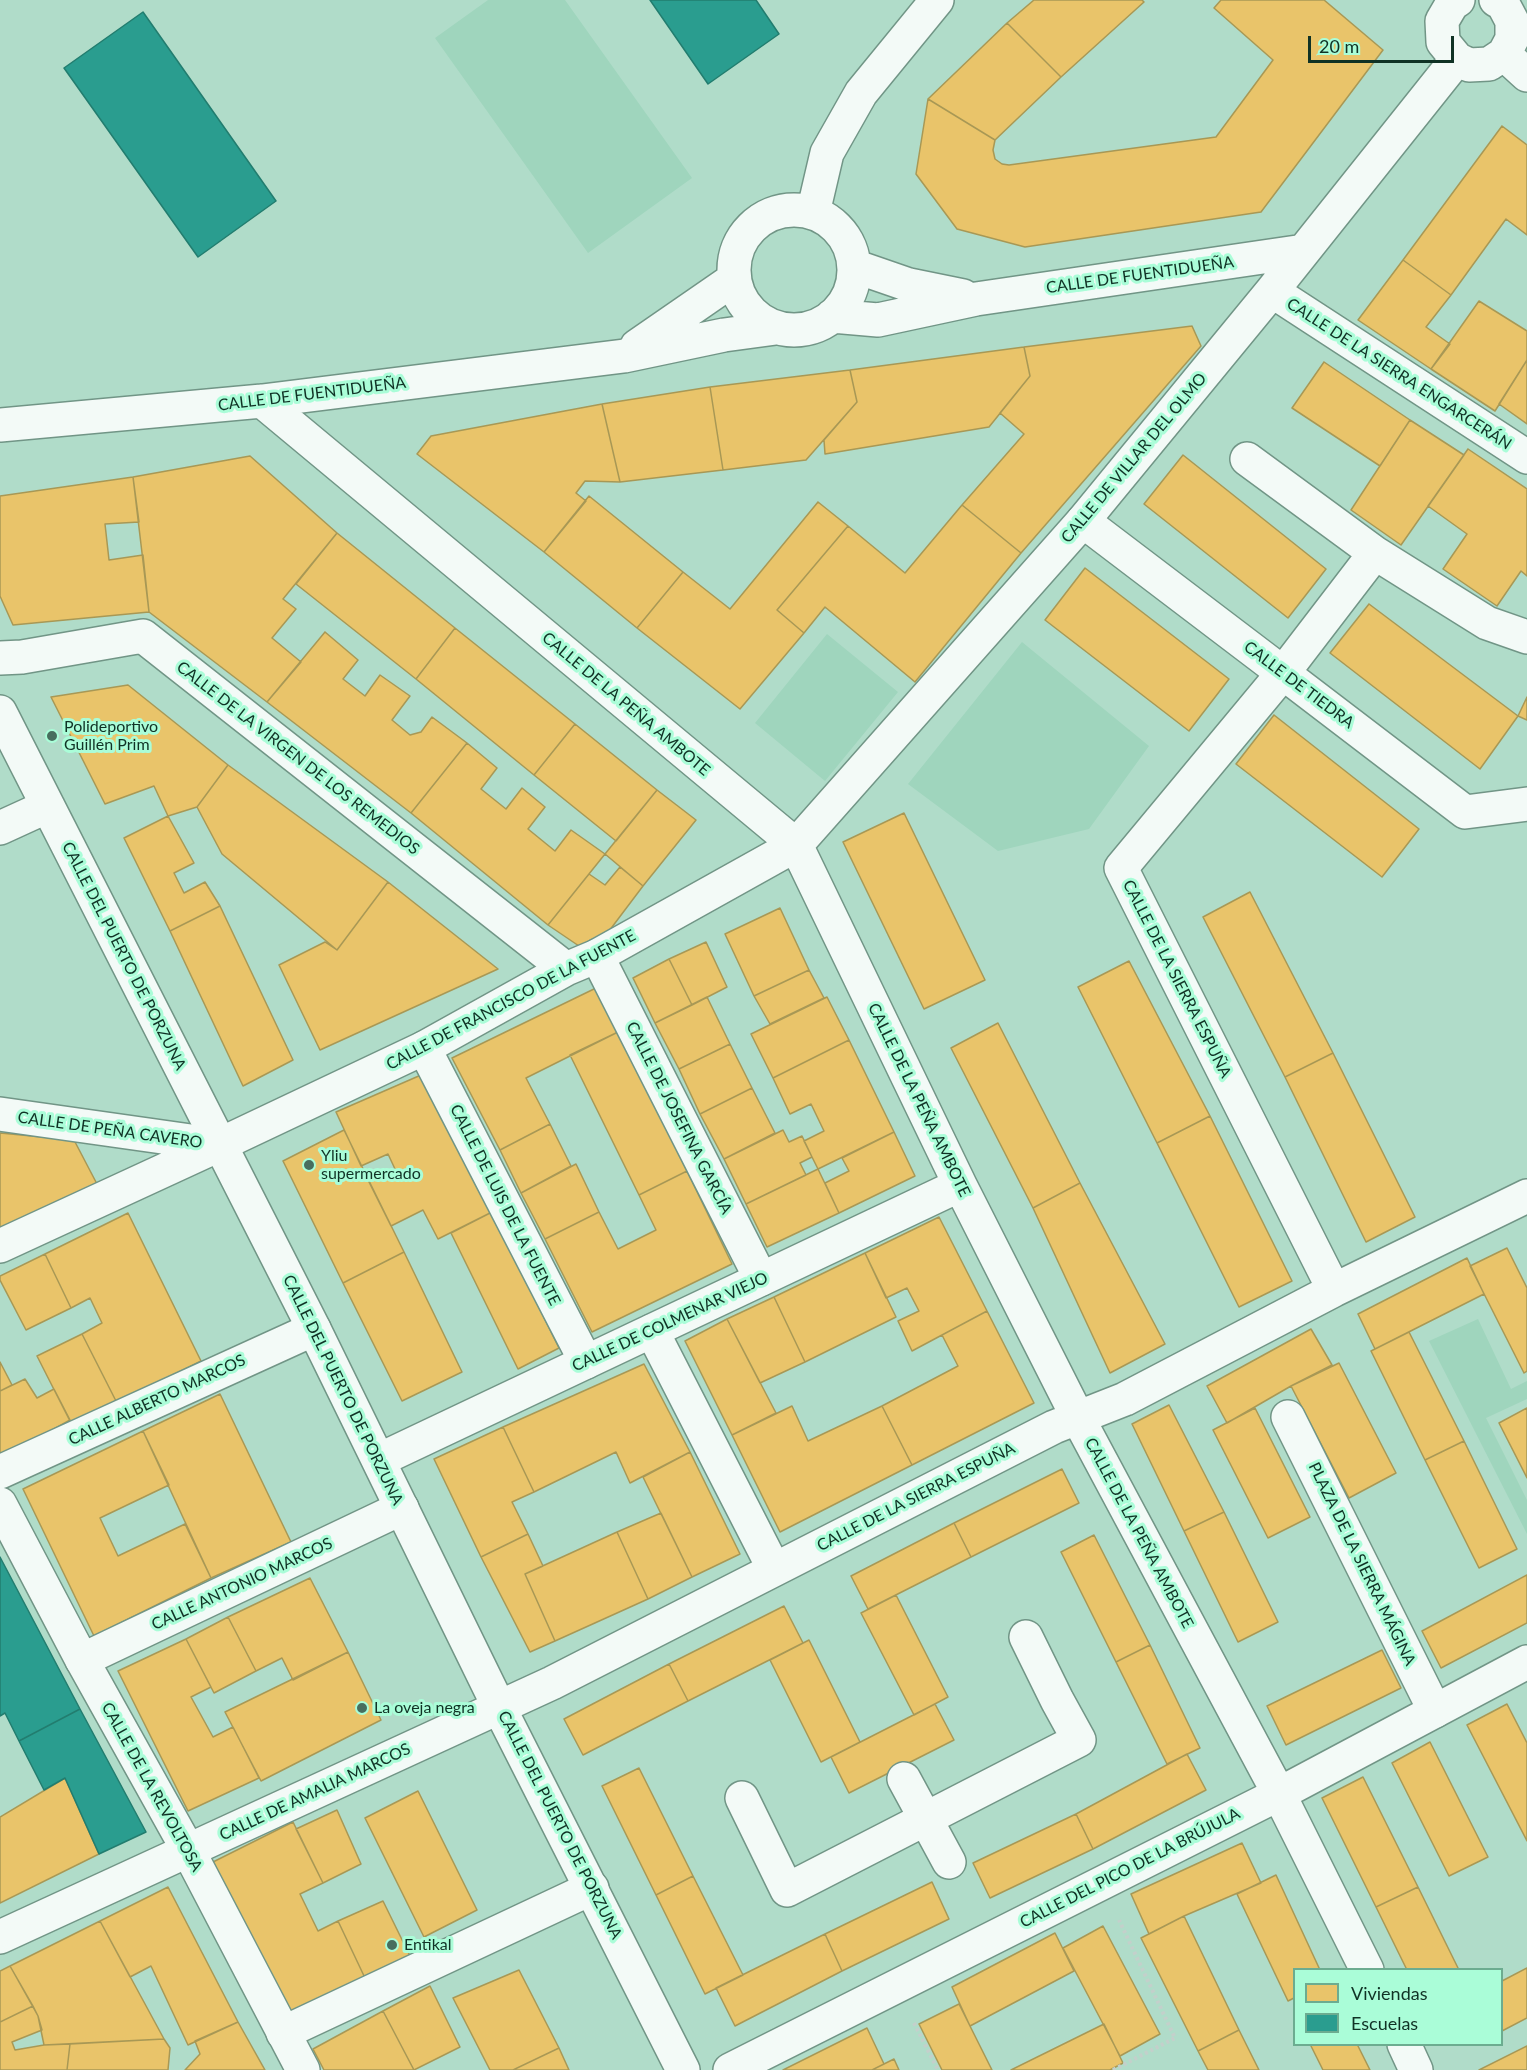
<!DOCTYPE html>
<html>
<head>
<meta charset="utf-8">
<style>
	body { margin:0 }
	#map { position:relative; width:1527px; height:2070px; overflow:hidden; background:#b0dcc9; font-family:Lato,sans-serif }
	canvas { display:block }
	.legend { position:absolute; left:1293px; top:1968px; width:210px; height:78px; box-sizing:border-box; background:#aafdd8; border:2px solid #6cac90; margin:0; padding:8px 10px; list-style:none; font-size:18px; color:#103225 }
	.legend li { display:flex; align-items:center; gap:12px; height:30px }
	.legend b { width:30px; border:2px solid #6cac90 }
	.scale { position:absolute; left:1308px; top:36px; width:146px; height:27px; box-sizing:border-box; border:3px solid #103225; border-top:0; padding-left:8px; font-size:18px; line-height:21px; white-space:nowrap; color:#103225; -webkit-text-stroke:4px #aafdd8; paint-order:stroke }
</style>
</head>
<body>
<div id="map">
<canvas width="1527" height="2070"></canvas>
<ul class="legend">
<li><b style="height:16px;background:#e9c46a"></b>Viviendas</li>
<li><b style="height:16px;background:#2a9d8f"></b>Escuelas</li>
</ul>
<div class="scale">20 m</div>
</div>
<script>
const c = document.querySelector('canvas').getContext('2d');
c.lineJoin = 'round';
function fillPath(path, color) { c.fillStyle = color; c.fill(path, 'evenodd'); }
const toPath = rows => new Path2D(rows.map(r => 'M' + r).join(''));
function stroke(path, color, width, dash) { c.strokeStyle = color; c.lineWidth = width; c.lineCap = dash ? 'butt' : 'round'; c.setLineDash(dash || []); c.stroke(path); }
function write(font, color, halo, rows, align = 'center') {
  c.font = font + ' Lato,sans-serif'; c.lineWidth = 6; c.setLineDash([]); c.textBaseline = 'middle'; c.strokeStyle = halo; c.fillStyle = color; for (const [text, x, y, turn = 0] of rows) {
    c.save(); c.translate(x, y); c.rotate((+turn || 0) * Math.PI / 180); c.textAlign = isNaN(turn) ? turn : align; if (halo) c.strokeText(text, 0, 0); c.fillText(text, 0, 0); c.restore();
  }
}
const green = toPath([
	[488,0,565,0,692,178,588,253,435,38],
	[827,634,898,692,825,781,755,723],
	[1022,642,1149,746,1089,829,998,851,908,784],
	[1478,1319,1511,1389,1527,1381,1527,1399,1486,1418,1527,1500,1527,1534,1429,1341]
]);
const homes = toPath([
	[1034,0,1142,0,1144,2,1061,77,1007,23,1034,0],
	[1221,0,1324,0,1383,50,1261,212,1025,247,957,229,916,174,928,99,995,140,993,150,995,159,1002,164,1009,165,1216,137,1273,60,1214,8,1221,0],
	[1007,23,1061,77,995,140,928,99,1007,23],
	[1502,126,1527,145,1527,235,1506,219,1451,295,1403,260,1502,126],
	[1403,260,1451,295,1426,327,1450,344,1431,369,1358,320,1403,260],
	[1479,301,1527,331,1527,360,1495,411,1431,369,1479,301],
	[1192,326,1201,346,1021,553,962,505,1024,434,1000,413,1030,376,1024,347,1192,326],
	[1024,347,1030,376,989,427,825,454,824,440,857,402,850,370,1024,347],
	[1527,360,1527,424,1499,404,1527,360],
	[1324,362,1410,420,1380,466,1292,408,1324,362],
	[850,370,857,402,806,460,723,470,710,387,850,370],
	[710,387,723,470,620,482,602,404,710,387],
	[602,404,620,482,585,481,576,493,586,501,544,552,417,454,431,436,602,404],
	[1410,420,1464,455,1401,545,1351,510,1410,420],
	[1468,449,1527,489,1527,576,1521,571,1497,606,1443,569,1467,534,1428,506,1468,449],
	[1183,455,1326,569,1288,618,1144,504,1183,455],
	[250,456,337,533,283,599,296,609,272,638,301,662,267,702,149,612,133,477,250,456],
	[133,477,139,522,105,524,109,560,143,555,149,612,13,625,0,596,0,496,133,477],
	[589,496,683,572,637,628,544,552,589,496],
	[818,502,848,526,777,610,804,633,740,709,637,628,683,572,730,609,818,502],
	[962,505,1021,553,915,682,825,607,804,633,777,610,848,526,905,573,962,505],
	[337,533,455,628,416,679,296,584,337,533],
	[1085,568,1229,679,1189,731,1045,620,1085,568],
	[1369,604,1518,716,1480,769,1330,653,1369,604],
	[455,628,575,724,534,775,416,679,455,628],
	[325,632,358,660,343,679,365,696,380,675,410,696,392,720,410,735,421,732,432,717,467,743,411,813,267,702,325,632],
	[128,685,228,765,197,807,168,816,154,786,105,804,51,697,128,685],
	[1527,697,1527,720,1518,716,1527,697],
	[1274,715,1419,829,1382,877,1236,764,1274,715],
	[575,724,657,790,616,841,534,775,575,724],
	[467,743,497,768,481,789,506,809,522,788,545,807,528,829,555,851,571,830,605,854,548,925,411,813,467,743],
	[228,765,388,882,337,950,222,854,197,807,228,765],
	[657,790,696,820,643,886,605,854,657,790],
	[904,813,985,980,924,1009,843,842,904,813],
	[168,816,194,863,174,873,184,893,205,882,220,906,170,931,124,838,168,816],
	[620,867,643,886,606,935,579,946,548,925,589,874,605,885,620,867],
	[388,882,498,969,320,1050,279,965,325,942,337,950,388,882],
	[1250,892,1333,1053,1285,1077,1203,917,1250,892],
	[220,906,293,1060,243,1086,170,931,220,906],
	[780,908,809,970,754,996,725,934,780,908],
	[706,942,727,987,692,1005,669,959,706,942],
	[669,959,692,1005,655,1023,633,978,669,959],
	[1129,961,1210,1116,1157,1143,1078,987,1129,961],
	[809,970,824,998,770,1024,754,996,809,970],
	[596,988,618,1032,526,1078,550,1124,500,1150,452,1058,596,988],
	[707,997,730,1044,679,1069,655,1023,707,997],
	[827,997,849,1040,773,1078,751,1034,827,997],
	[998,1023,1080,1183,1033,1208,951,1048,998,1023],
	[618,1032,687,1171,639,1195,570,1055,618,1032],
	[849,1040,894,1132,818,1169,804,1141,824,1131,811,1104,790,1114,773,1078,849,1040],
	[730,1044,752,1088,700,1114,679,1069,730,1044],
	[1333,1053,1415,1217,1366,1242,1285,1077,1333,1053],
	[421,1075,492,1212,438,1239,423,1210,391,1226,369,1182,395,1169,388,1154,361,1166,336,1112,421,1075],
	[752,1088,775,1133,724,1159,700,1114,752,1088],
	[1210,1116,1292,1281,1239,1307,1157,1143,1210,1116],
	[550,1124,571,1166,521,1193,500,1150,550,1124],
	[344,1130,404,1252,343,1283,283,1161,344,1130],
	[783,1130,789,1142,802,1136,812,1157,800,1163,806,1175,746,1204,724,1159,783,1130],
	[894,1132,915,1176,839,1213,825,1183,849,1171,842,1158,894,1132],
	[0,1133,74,1140,97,1184,0,1231,0,1133],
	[576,1164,599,1212,545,1239,521,1193,576,1164],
	[818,1169,839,1213,767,1247,746,1204,818,1169],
	[687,1171,732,1264,592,1332,545,1239,599,1212,618,1249,656,1230,639,1195,687,1171],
	[1080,1183,1165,1344,1110,1373,1033,1208,1080,1183],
	[492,1212,559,1348,518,1369,451,1233,492,1212],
	[128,1213,201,1361,117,1403,82,1334,102,1323,90,1298,71,1308,45,1254,128,1213],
	[939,1217,987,1311,912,1351,898,1321,919,1311,907,1288,886,1298,865,1253,939,1217],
	[1507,1248,1527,1288,1527,1371,1524,1373,1470,1266,1507,1248],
	[404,1252,462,1372,402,1401,343,1283,404,1252],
	[865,1253,896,1317,805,1362,774,1297,865,1253],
	[45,1254,71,1308,26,1330,0,1280,0,1276,45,1254],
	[1467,1258,1484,1294,1375,1349,1358,1314,1467,1258],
	[774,1297,805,1362,760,1383,727,1319,774,1297],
	[987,1311,1034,1403,912,1465,882,1406,958,1366,942,1335,987,1311],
	[727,1319,776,1413,732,1435,685,1341,727,1319],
	[1311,1329,1332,1365,1291,1386,1227,1423,1207,1386,1311,1329],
	[1409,1332,1464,1441,1425,1460,1371,1351,1409,1332],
	[82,1334,117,1403,72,1425,37,1356,82,1334],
	[0,1362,12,1385,0,1391,0,1362],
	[1339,1363,1396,1473,1349,1498,1291,1386,1339,1363],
	[644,1364,690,1452,630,1483,616,1452,534,1492,503,1427,644,1364],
	[25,1379,37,1398,54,1389,70,1420,0,1459,0,1391,25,1379],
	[220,1394,291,1542,211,1578,143,1431,220,1394],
	[1169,1405,1224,1512,1184,1531,1132,1424,1169,1405],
	[792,1406,808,1441,882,1406,912,1465,780,1532,732,1435,792,1406],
	[1255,1408,1310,1517,1268,1538,1213,1430,1255,1408],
	[1527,1408,1527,1478,1499,1423,1527,1408],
	[503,1427,534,1492,512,1502,528,1534,481,1557,434,1459,503,1427],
	[143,1431,169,1485,100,1518,118,1556,185,1524,211,1578,94,1636,23,1489,143,1431],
	[1464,1441,1517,1549,1479,1568,1425,1460,1464,1441],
	[690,1452,740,1554,692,1577,643,1477,690,1452],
	[1062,1469,1079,1503,971,1557,954,1523,1062,1469],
	[1224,1512,1278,1622,1238,1642,1184,1531,1224,1512],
	[661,1513,692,1577,648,1599,617,1532,661,1513],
	[954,1523,971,1557,868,1609,851,1576,954,1523],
	[617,1532,648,1599,555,1641,525,1574,617,1532],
	[528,1534,543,1566,525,1574,555,1641,530,1652,481,1557,528,1534],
	[1094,1535,1150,1645,1116,1662,1061,1552,1094,1535],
	[1527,1575,1527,1623,1441,1668,1422,1631,1527,1575],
	[310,1578,348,1652,293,1680,282,1658,256,1671,228,1617,310,1578],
	[896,1595,948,1697,914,1715,861,1613,896,1595],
	[784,1606,803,1643,688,1701,669,1664,784,1606],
	[228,1617,256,1671,214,1693,186,1639,228,1617],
	[186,1639,211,1687,191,1697,213,1737,233,1727,259,1778,188,1811,118,1671,186,1639],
	[809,1640,860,1742,821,1762,770,1660,809,1640],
	[1150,1645,1200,1748,1167,1764,1116,1662,1150,1645],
	[1382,1650,1401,1688,1286,1745,1267,1706,1382,1650],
	[348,1652,381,1720,261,1781,225,1712,348,1652],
	[669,1664,688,1701,583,1755,564,1719,669,1664],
	[935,1704,954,1740,849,1793,831,1757,935,1704],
	[1507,1704,1527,1743,1527,1841,1467,1725,1507,1704],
	[1430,1742,1488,1857,1449,1876,1392,1763,1430,1742],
	[1187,1754,1206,1790,1093,1849,1076,1814,1187,1754],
	[639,1768,693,1876,656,1895,602,1786,639,1768],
	[1363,1777,1418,1887,1376,1907,1322,1798,1363,1777],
	[65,1778,99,1854,0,1903,0,1817,65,1778],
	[418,1791,477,1910,424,1937,365,1818,418,1791],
	[337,1810,361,1864,323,1883,296,1829,337,1810],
	[1076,1814,1093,1849,990,1898,973,1863,1076,1814],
	[293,1822,323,1883,300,1894,318,1931,338,1921,365,1978,290,2016,213,1862,293,1822],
	[1242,1843,1261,1883,1184,1916,1149,1934,1131,1894,1242,1843],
	[1276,1875,1320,1970,1294,1970,1294,1998,1288,2001,1237,1894,1276,1875],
	[693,1876,743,1975,705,1994,656,1895,693,1876],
	[932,1882,949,1919,842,1971,825,1934,932,1882],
	[168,1887,238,2022,188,2045,151,1966,130,1977,100,1921,168,1887],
	[1418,1887,1459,1970,1407,1970,1376,1907,1418,1887],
	[383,1901,410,1956,365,1978,338,1921,383,1901],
	[1184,1916,1239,2030,1198,2051,1141,1938,1184,1916],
	[100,1921,164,2039,44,2045,38,2016,10,1966,100,1921],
	[1103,1926,1160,2034,1120,2056,1063,1948,1103,1926],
	[1055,1933,1074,1971,970,2026,952,1987,1055,1933],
	[825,1934,842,1971,735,2026,716,1988,825,1934],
	[10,1966,33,2006,0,2022,0,1971,10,1966],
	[1527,1968,1527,2018,1502,2031,1502,1981,1527,1968],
	[519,1970,559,2048,513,2070,490,2070,453,1998,519,1970],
	[430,1986,460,2047,414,2070,383,2011,430,1986],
	[959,2004,992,2070,942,2070,919,2024,959,2004],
	[33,2006,38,2016,42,2030,12,2042,15,2050,44,2045,70,2044,67,2070,0,2070,0,2022,33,2006],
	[383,2011,414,2070,324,2070,313,2049,383,2011],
	[238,2022,265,2070,185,2070,200,2054,195,2041,238,2022],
	[1104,2024,1123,2063,1110,2070,1011,2070,1104,2024],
	[867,2028,884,2064,872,2070,783,2070,867,2028],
	[1239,2030,1259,2070,1208,2070,1198,2051,1239,2030],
	[164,2039,170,2048,168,2070,67,2070,70,2044,164,2039],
	[1310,2044,1357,2044,1370,2070,1323,2070,1310,2044],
	[1527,2046,1527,2070,1479,2070,1527,2046],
	[559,2048,569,2070,513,2070,559,2048],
	[894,2059,899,2070,872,2070,894,2059]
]);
const schools = toPath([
	[650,0,756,0,779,34,708,84,650,0],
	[143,12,276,201,198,257,64,68,143,12],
	[0,1557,80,1709,19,1741,5,1713,0,1716,0,1557],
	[80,1709,146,1832,99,1854,65,1778,44,1790,19,1741,80,1709]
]);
const path = toPath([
	[914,2023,938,2070],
	[1113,2070,1175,2038,1119,1920]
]);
const pedestrian = toPath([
	[1083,521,1283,673],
	[597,956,761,1279],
	[424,1048,586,1362],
	[0,1114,219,1145],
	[0,1246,219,1145],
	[652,1331,774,1569],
	[1288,1417,1435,1711],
	[0,1472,314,1329],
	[82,1660,402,1508],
	[904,1779,949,1862],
	[742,1798,787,1890,1079,1740,1057,1700,1026,1637],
	[283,2033,592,1888]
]);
const minor = toPath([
	[1458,0,1452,4,1442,21,1443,42,1457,59,1469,65,1489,64,1504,54,1512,39,1512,21,1503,4,1496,0],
	[1504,54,1527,75],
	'734 270a60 60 0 1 1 120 0a60 60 0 1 1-120 0Z',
	[813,213,827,153,861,93,937,0],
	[854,266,909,285,963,296],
	[1272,291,1527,457],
	[832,316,878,320,976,299,1304,251],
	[637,346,734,279],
	[262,401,796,845,960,1185,1078,1418,1279,1794,1367,1970],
	[0,425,262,401,624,356,724,335,776,328],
	[1247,459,1375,553,1487,623,1527,637],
	[0,658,22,657,143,636,566,969],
	[1283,673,1465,812,1527,804],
	[0,712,314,1329,499,1707,683,2070],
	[0,828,48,806],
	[219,1145,424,1048,566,969,597,956,796,845,1083,521,1272,291,1457,59],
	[1334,1290,1121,868,1283,673,1375,553],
	[379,1460,960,1185],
	[0,1504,82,1660,188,1850,303,2070],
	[0,1937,552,1683,1054,1427,1125,1399,1334,1290,1527,1196],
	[1404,2044,1416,2070],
	[730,2070,1279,1794,1527,1662]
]);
const markers = [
	[52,736,6,"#486e5e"],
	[309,1165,6,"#486e5e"],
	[362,1708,6,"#486e5e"],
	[392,1945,6,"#486e5e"]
];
const streetNames = [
	["CALLE DE FUENTIDUEÑA",1140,275,-8],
	["CALLE DE LA SIERRA ENGARCERÁN",1399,374,33],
	["CALLE DE FUENTIDUEÑA",312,394,-7],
	["CALLE DE VILLAR DEL OLMO",1134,458,-50],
	["CALLE DE TIEDRA",1299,685,37],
	["CALLE DE LA PEÑA AMBOTE",626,704,40],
	["CALLE DE LA VIRGEN DE LOS REMEDIOS",298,758,38],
	["CALLE DEL PUERTO DE PORZUNA",124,956,63],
	["CALLE DE LA SIERRA ESPUÑA",1177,979,63],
	["CALLE DE FRANCISCO DE LA FUENTE",511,1000,-28],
	["CALLE DE LA PEÑA AMBOTE",919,1100,64],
	["CALLE DE JOSEFINA GARCÍA",679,1118,63],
	["CALLE DE PEÑA CAVERO",110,1130,8],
	["CALLE DE LUIS DE LA FUENTE",505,1205,63],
	["CALLE DE COLMENAR VIEJO",670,1322,-25],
	["CALLE DEL PUERTO DE PORZUNA",343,1390,64],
	["CALLE ALBERTO MARCOS",157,1400,-25],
	["CALLE DE LA SIERRA ESPUÑA",916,1497,-27],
	["CALLE DE LA PEÑA AMBOTE",1139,1533,62],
	["PLAZA DE LA SIERRA MÁGINA",1362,1564,64],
	["CALLE ANTONIO MARCOS",242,1584,-25],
	["CALLE DE LA REVOLTOSA",152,1787,61],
	["CALLE DE AMALIA MARCOS",315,1792,-25],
	["CALLE DEL PUERTO DE PORZUNA",560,1825,63],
	["CALLE DEL PICO DE LA BRÚJULA",1130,1868,-27]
];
const poiNames = [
	["Polideportivo",64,727],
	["Guillén Prim",64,745],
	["Yliu",321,1156],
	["supermercado",321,1174],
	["La oveja negra",374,1708],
	["Entikal",404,1945]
];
fillPath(green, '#9fd5bd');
fillPath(homes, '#e9c46a');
stroke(homes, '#a89855', 1.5);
fillPath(schools, '#2a9d8f');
stroke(schools, '#227d6f', 1.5);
stroke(pedestrian, '#719586', 36);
stroke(minor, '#719586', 36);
stroke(path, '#c3d0cb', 4, [3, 3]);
stroke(pedestrian, '#f3faf7', 33);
stroke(minor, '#f3faf7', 33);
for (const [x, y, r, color] of markers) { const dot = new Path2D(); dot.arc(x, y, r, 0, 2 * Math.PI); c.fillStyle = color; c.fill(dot); stroke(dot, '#aafdd8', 2); }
write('16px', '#103225', '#aafdd8', streetNames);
write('16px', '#103225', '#aafdd8', poiNames, 'left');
</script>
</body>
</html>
